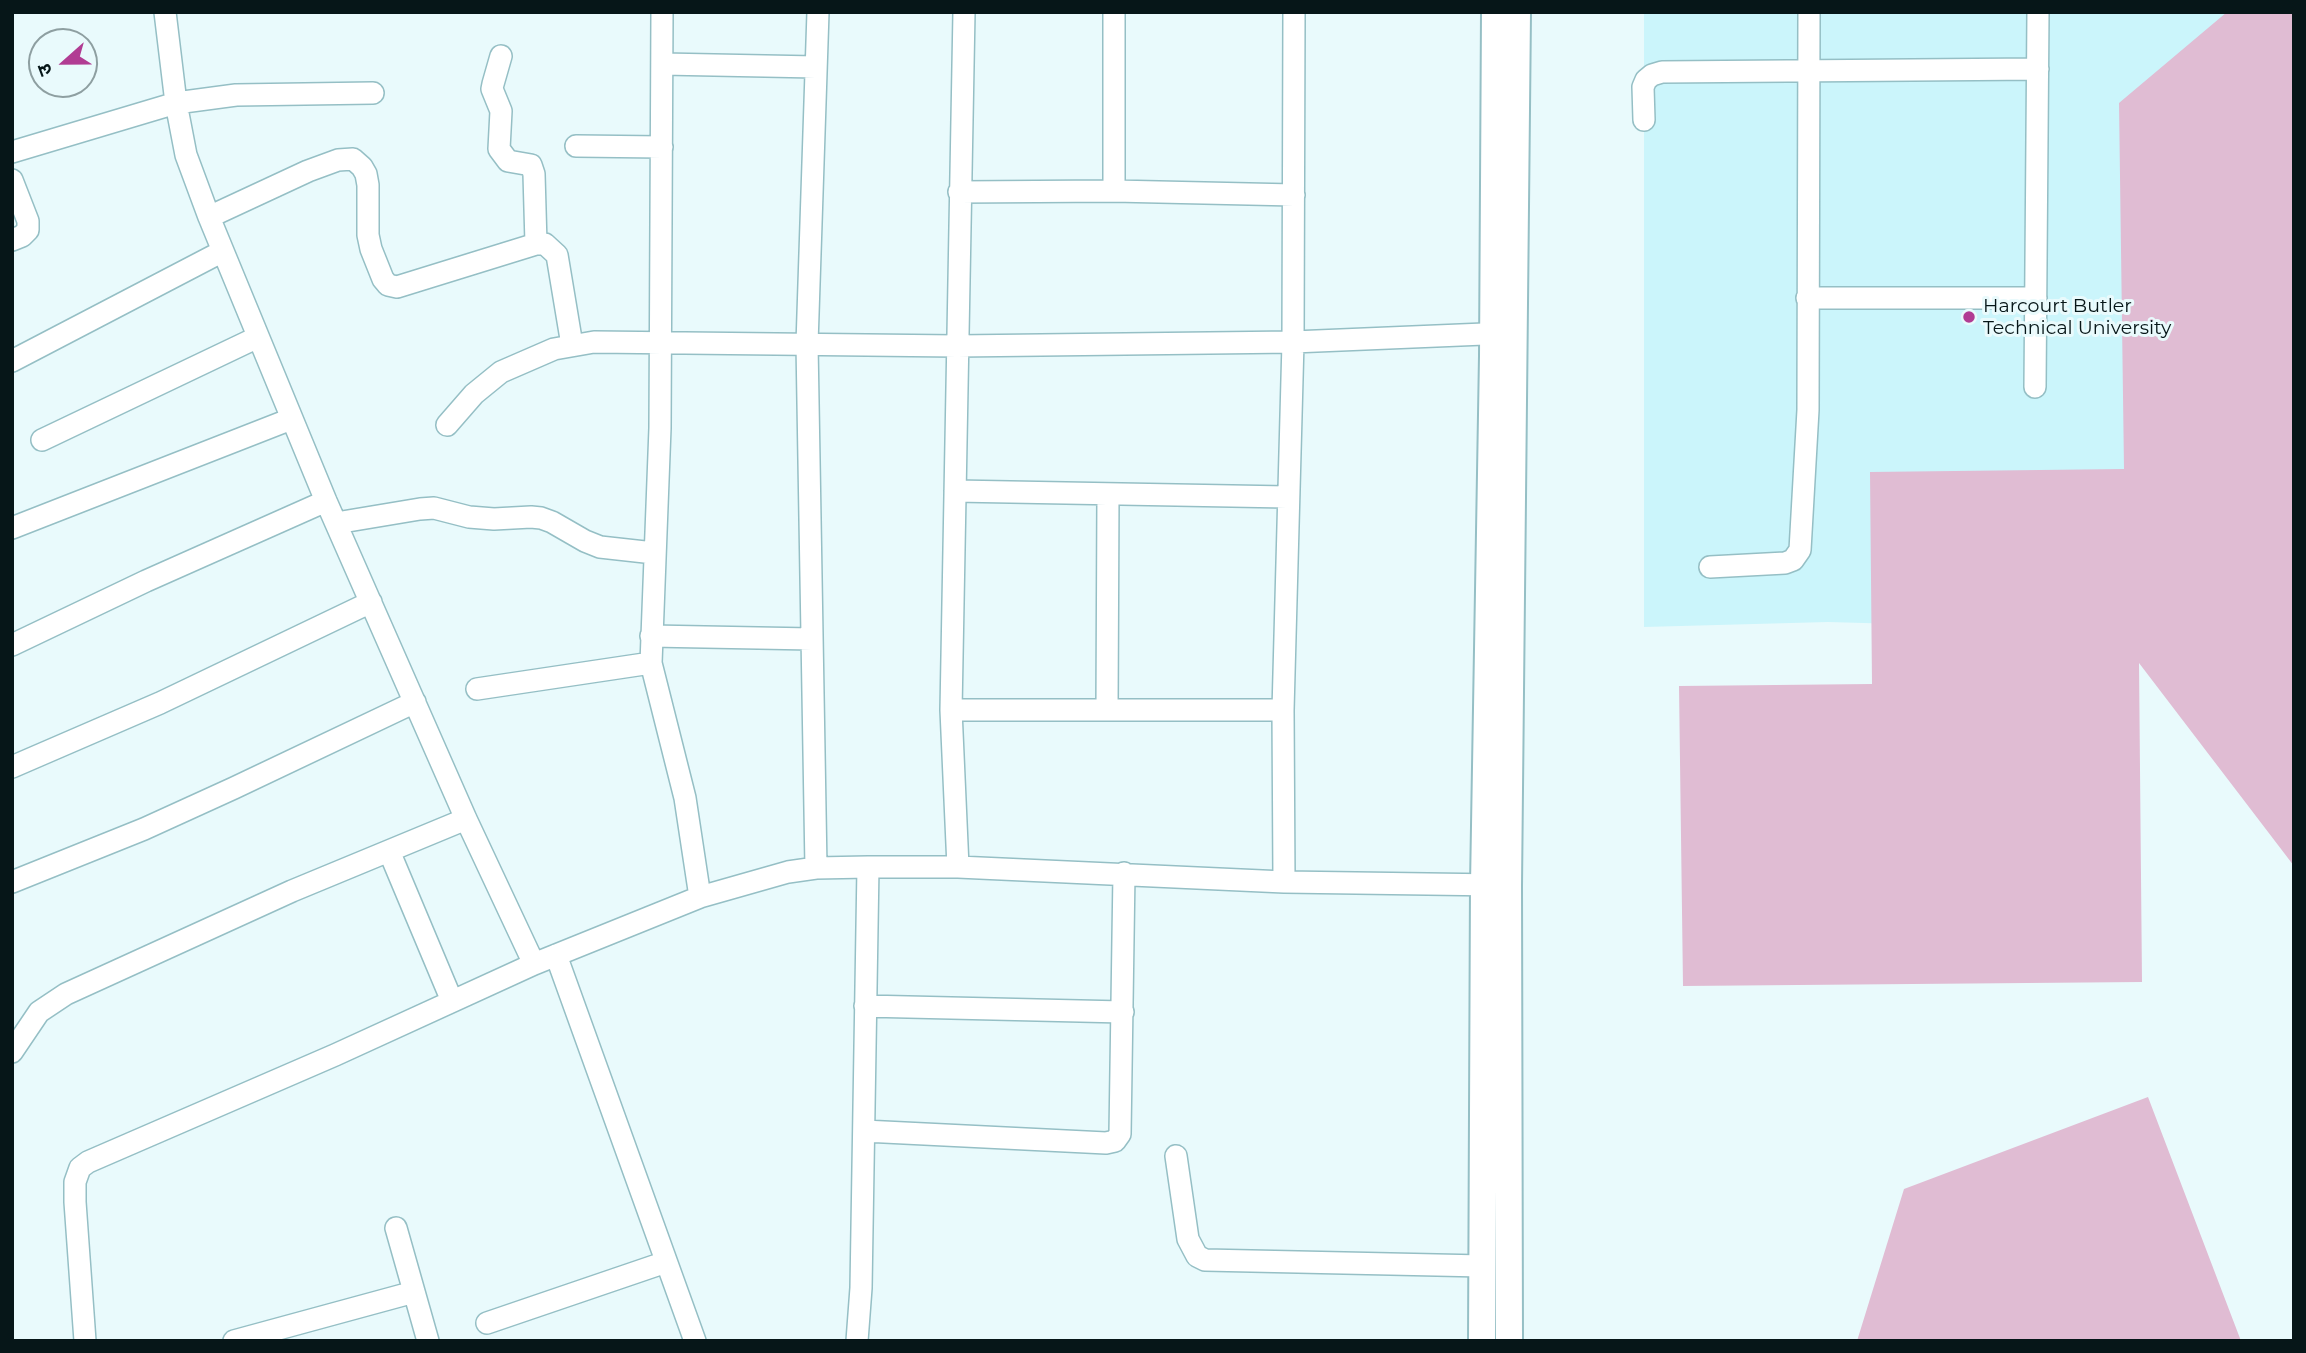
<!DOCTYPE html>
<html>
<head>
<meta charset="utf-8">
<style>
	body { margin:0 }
	#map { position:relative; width:2306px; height:1353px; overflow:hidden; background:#e9fafc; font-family:Montserrat,"Noto Sans Devanagari",sans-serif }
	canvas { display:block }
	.frame { position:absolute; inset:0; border:14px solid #061618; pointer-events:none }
	.north { position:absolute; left:28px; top:28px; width:70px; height:70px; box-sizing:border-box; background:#e9fafc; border:2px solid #8e9fa1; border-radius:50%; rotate:249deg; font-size:19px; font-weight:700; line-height:28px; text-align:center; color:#061618 }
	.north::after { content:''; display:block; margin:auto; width:24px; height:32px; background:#b13c93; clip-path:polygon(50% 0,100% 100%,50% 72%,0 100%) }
</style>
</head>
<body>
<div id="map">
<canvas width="2306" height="1353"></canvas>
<div class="frame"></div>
<div class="north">उ</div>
</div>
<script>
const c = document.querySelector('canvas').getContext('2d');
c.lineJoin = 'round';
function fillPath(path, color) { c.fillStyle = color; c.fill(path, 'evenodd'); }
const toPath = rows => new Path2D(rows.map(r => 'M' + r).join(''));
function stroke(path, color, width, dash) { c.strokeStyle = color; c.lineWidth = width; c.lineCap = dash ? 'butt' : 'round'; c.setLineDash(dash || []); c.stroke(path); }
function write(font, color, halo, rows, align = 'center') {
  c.font = font + ' Montserrat,sans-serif'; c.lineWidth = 6; c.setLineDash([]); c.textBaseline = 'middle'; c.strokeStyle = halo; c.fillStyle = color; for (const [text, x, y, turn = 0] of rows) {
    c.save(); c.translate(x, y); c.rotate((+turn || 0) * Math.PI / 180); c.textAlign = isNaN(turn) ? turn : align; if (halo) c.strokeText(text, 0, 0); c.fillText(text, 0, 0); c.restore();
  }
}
const built = toPath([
	[1644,12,2294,12,2294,635,1828,622,1644,627]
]);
const green = toPath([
	[2227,12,2294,12,2294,866,2139,663,2142,982,1683,986,1679,686,1872,684,1870,472,2124,469,2119,103],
	[2148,1097,2241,1341,1857,1341,1904,1189]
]);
const minor = toPath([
	[165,12,176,103,186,155,209,217,326,501,466,819,534,964],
	[662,12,660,428,651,663,685,798,700,897],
	[1114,12,1114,191],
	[501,56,493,84,492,89,501,111,499,149,508,161,531,165,534,174,536,244],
	[663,64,816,67],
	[1644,120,1643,87,1646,80,1652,75,1662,72,2038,69],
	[576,146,662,147],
	[12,152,176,103,236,95,373,93],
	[12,180,28,221,28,230,22,236,12,240],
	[959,192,1114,191,1294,195],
	[209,217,308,171,338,160,353,159,362,167,366,174,368,185,368,235,371,249,383,279,388,285,397,287,536,244,545,244,557,255,572,345],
	[1807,298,2036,298],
	[12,361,223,251],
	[2035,387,2038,12],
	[447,425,474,394,501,372,554,349,594,342,957,346,1293,342,1508,333],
	[42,440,258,337],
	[955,491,1287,497],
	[336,523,420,509,434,508,469,517,494,519,531,517,541,518,552,522,585,541,600,547,654,553],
	[12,528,291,419],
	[1710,567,1785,563,1793,560,1800,550,1808,410,1809,12],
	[651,636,812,639],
	[12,645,146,581,326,501],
	[477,689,651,663],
	[951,710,1283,710],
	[1107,710,1108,494],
	[12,767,160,703,371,602],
	[389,851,452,1001],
	[958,867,951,710,964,12],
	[816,868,807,344,818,12],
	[12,882,144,829,234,788,415,702],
	[1284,882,1283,710,1293,342,1294,12],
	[556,955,695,1341],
	[865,1006,1123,1012],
	[12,1052,39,1012,66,994,292,891,466,819],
	[864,1131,1106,1143,1115,1141,1120,1134,1124,873],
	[1176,1156,1188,1239,1197,1256,1205,1260,1483,1266],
	[396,1228,428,1341],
	[487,1323,666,1262],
	[85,1341,75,1202,75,1182,80,1168,88,1162,335,1055,534,964,700,897,788,872,816,868,868,867,958,867,1284,882,1499,885],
	[234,1341,414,1292],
	[857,1341,861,1288,868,867]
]);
const tertiary = toPath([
	[1482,1341,1484,884,1493,356,1495,12],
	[1509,1341,1508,885,1517,12]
]);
const markers = [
	[1969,317,7,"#b13c93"]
];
const poiNames = [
	["Harcourt Butler",1983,306],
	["Technical University",1983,328]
];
fillPath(built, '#cbf5fb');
fillPath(green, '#e0bcd3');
stroke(minor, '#95bfc5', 24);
stroke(tertiary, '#95bfc5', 30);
stroke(minor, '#fff', 21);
stroke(tertiary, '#fff', 26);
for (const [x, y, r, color] of markers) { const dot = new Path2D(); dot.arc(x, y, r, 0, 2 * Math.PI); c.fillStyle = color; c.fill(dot); stroke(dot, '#e9fafc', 2.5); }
write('19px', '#061618', '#e9fafc', poiNames, 'left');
</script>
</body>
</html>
